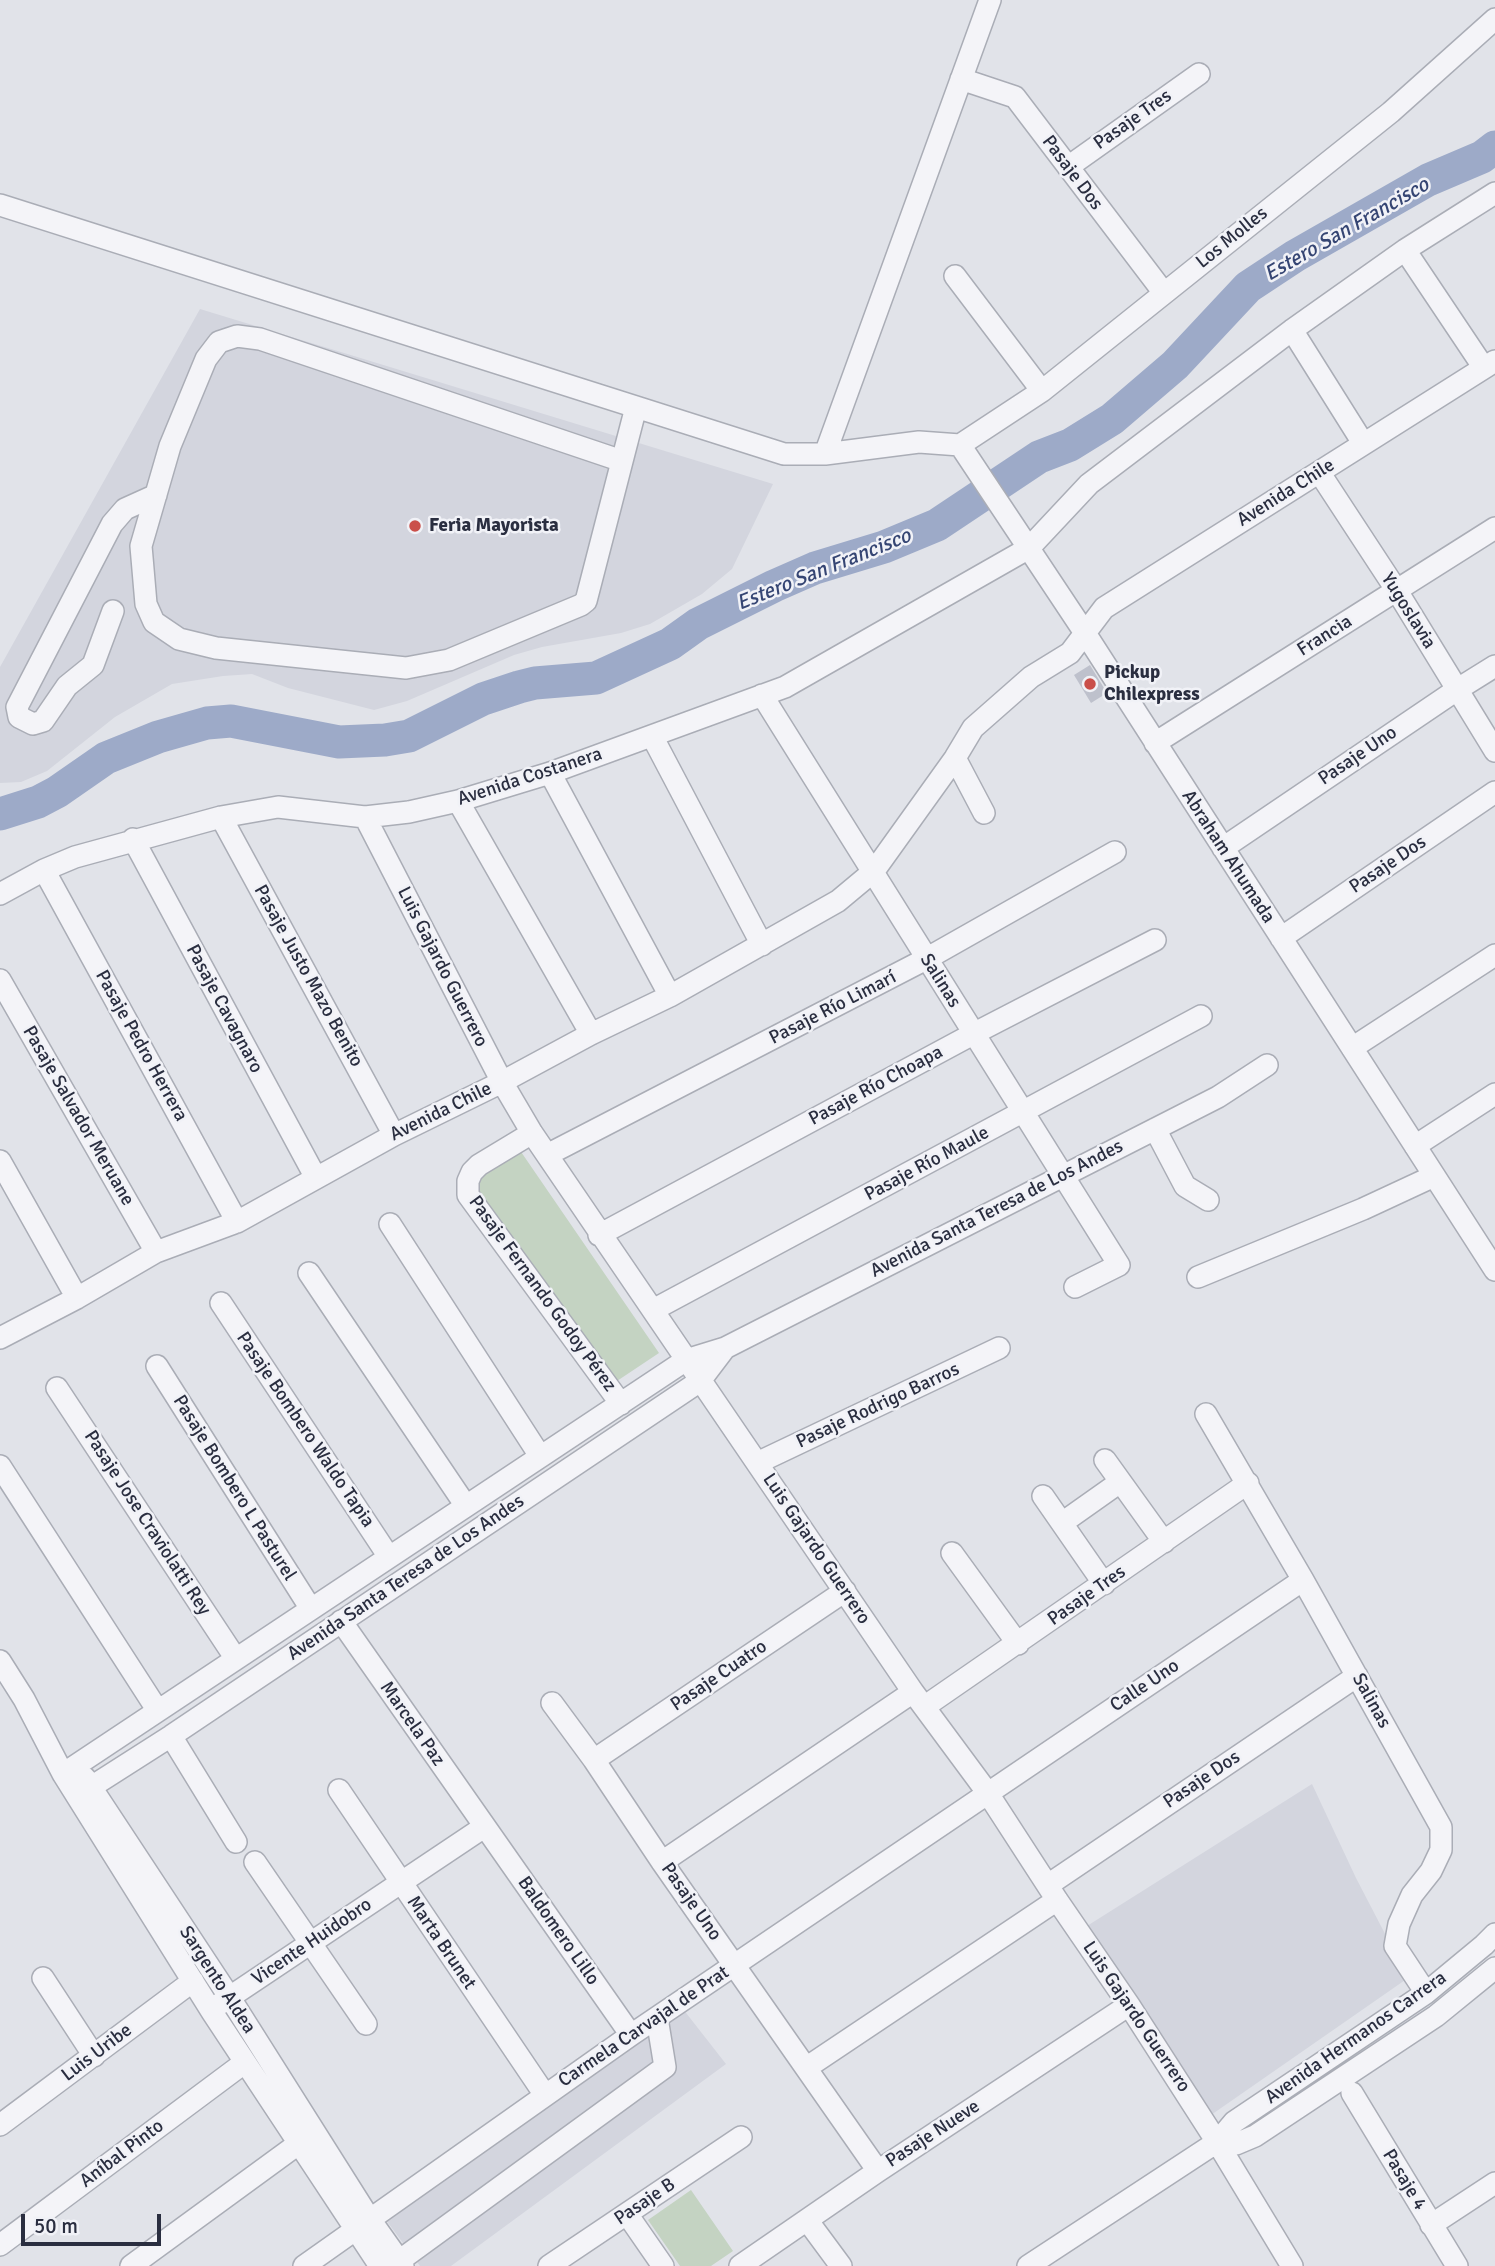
<!DOCTYPE html>
<html>
<head>
<meta charset="utf-8">
<style>
	body { margin:0 }
	#map { position:relative; width:1495px; height:2266px; overflow:hidden; background:#e1e3e9; font-family:Signika,sans-serif }
	canvas { display:block }
	.scale { position:absolute; left:21px; top:2214px; width:140px; height:32px; box-sizing:border-box; border:4px solid #2a2e40; border-top:0; padding-left:9px; font-size:21px; line-height:24px; white-space:nowrap; color:#2a2e40; -webkit-text-stroke:5px #f1f2f7; paint-order:stroke }
</style>
</head>
<body>
<div id="map">
<canvas width="1495" height="2266"></canvas>
<div class="scale">50 m</div>
</div>
<script>
const c = document.querySelector('canvas').getContext('2d');
c.lineJoin = 'round';
function fillPath(path, color) { c.fillStyle = color; c.fill(path, 'evenodd'); }
const toPath = rows => new Path2D(rows.map(r => 'M' + r).join(''));
function stroke(path, color, width, dash) { c.strokeStyle = color; c.lineWidth = width; c.lineCap = dash ? 'butt' : 'round'; c.setLineDash(dash || []); c.stroke(path); }
function write(font, color, halo, rows, align = 'center') {
  c.font = font + ' Signika,sans-serif'; c.lineWidth = 5; c.setLineDash([]); c.textBaseline = 'middle'; c.strokeStyle = halo; c.fillStyle = color; for (const [text, x, y, turn = 0] of rows) {
    c.save(); c.translate(x, y); c.rotate((+turn || 0) * Math.PI / 180); c.textAlign = isNaN(turn) ? turn : align; if (halo) c.strokeText(text, 0, 0); c.fillText(text, 0, 0); c.restore();
  }
}
const built = toPath([
	[200,309,773,484,732,569,702,594,650,624,621,633,542,647,514,655,407,701,374,710,288,688,252,674,223,676,172,684,115,717,47,771,21,782,0,783,0,667],
	[1312,1784,1356,1878,1408,1978,1211,2115,1087,1926],
	[683,2009,726,2064,451,2266,420,2266,386,2220]
]);
const green = toPath([
	[517,1146,659,1353,614,1383,471,1189,477,1173],
	[691,2190,733,2251,711,2266,680,2266,648,2220]
]);
const river = toPath([
	[0,814,38,802,57,792,106,758,158,737,207,723,231,721,339,742,385,740,409,736,483,699,519,687,535,683,596,678,670,644,698,624,774,586,815,568,884,547,937,525,1039,457,1070,445,1112,419,1175,365,1248,287,1295,256,1428,180,1482,157,1495,147]
]);
const building = toPath([
	[1090,665,1107,693,1091,703,1074,675]
]);
const minor = toPath([
	[961,79,1015,97,1164,293],
	[1068,167,1199,74],
	[0,205,784,454,825,454,919,442,960,445],
	[1405,250,1484,368],
	[955,276,1042,391],
	[1292,330,1363,443],
	[960,445,1085,633,1495,1270],
	[960,445,1042,391,1391,112,1495,19],
	[825,454,990,0],
	[622,461,260,339,237,336,219,342,206,359,170,446,141,546,146,604,154,622,179,639,216,648,406,668,449,660,581,605,586,601,636,407],
	[1319,472,1397,591,1495,751],
	[113,611,93,665,67,686,43,721,33,724,19,717,17,707,112,524,125,509,156,495],
	[762,695,1119,1265,1075,1287],
	[652,736,762,945],
	[1155,743,1495,528],
	[955,758,984,813],
	[550,773,670,996],
	[458,801,591,1034],
	[221,817,394,1135],
	[365,817,502,1082,532,1133,913,1692,987,1792,1057,1900,1129,2005,1217,2142,1292,2266],
	[133,839,316,1178],
	[1223,848,1458,689,1495,666],
	[44,870,237,1222],
	[0,894,44,870,75,857,221,817,278,807,365,817,409,812,458,801,550,773,785,687,1029,548,1089,484,1292,330,1405,250,1495,193],
	[1281,938,1495,792],
	[0,980,156,1252],
	[1352,1048,1495,955],
	[1155,1129,1185,1186,1208,1200],
	[532,1133,479,1165,472,1172,468,1181,468,1195,621,1404],
	[1415,1146,1495,1094],
	[547,1155,926,959,1115,852],
	[0,1161,77,1298],
	[390,1224,540,1456],
	[599,1235,973,1034,1155,940],
	[309,1273,466,1506],
	[1198,1277,1363,1209,1434,1176],
	[221,1303,389,1557],
	[653,1310,1201,1016],
	[0,1338,77,1298,156,1252,237,1222,394,1135,502,1082,591,1034,670,996,838,901,874,871,955,758,973,728,1031,677,1070,653,1104,608,1495,361],
	[157,1366,311,1609],
	[57,1388,236,1659],
	[1206,1414,1303,1580,1441,1827,1441,1850,1431,1871,1412,1895,1399,1924,1395,1946,1426,1993],
	[1105,1460,1164,1542],
	[757,1463,999,1348],
	[0,1466,158,1711],
	[1043,1496,1104,1584],
	[1062,1523,1120,1482],
	[952,1553,1018,1644],
	[341,1621,631,2035],
	[0,1661,24,1699,63,1774,212,2012,380,2266],
	[552,1703,594,1760,662,1862,878,2171],
	[924,1707,1248,1483],
	[171,1736,236,1842],
	[594,1760,845,1591],
	[63,1774,686,1360,725,1348,1218,1097,1267,1065],
	[85,1778,230,1998,369,2218,403,2266],
	[339,1790,545,2095],
	[77,1796,171,1736,700,1381,725,1348],
	[255,1862,366,2024],
	[662,1862,913,1692],
	[1048,1885,1357,1676],
	[43,1978,94,2056],
	[218,2005,484,1827],
	[806,2068,1057,1900],
	[1352,2093,1457,2266],
	[0,2125,193,1981],
	[1217,2142,1236,2144,1255,2136,1436,2016,1495,1968],
	[627,2214,663,2266],
	[807,2220,841,2266],
	[1431,2225,1495,2183],
	[0,2245,244,2063],
	[399,2261,665,2067,657,2018],
	[131,2266,298,2144],
	[304,2266,631,2035,1303,1580],
	[549,2266,741,2137],
	[740,2266,878,2171,1129,2005],
	[1028,2266,1217,2142,1234,2122,1426,1993,1484,1945,1495,1934]
]);
const markers = [
	[415,526,7,"#ca4f4a"],
	[1090,684,7,"#ca4f4a"]
];
const streetNames = [
	["Pasaje Tres",1133,120,-35],
	["Pasaje Dos",1072,173,53],
	["Los Molles",1232,238,-39],
	["Avenida Chile",1286,493,-32],
	["Yugoslavia",1408,611,58],
	["Francia",1325,636,-32],
	["Pasaje Uno",1358,756,-34],
	["Avenida Costanera",530,777,-18],
	["Abraham Ahumada",1228,857,57],
	["Pasaje Dos",1388,865,-34],
	["Luis Gajardo Guerrero",442,967,63],
	["Pasaje Justo Mazo Benito",308,976,61],
	["Salinas",940,981,58],
	["Pasaje Río Limarí",833,1008,-27],
	["Pasaje Cavagnaro",224,1009,62],
	["Pasaje Pedro Herrera",141,1046,61],
	["Pasaje Río Choapa",876,1086,-28],
	["Avenida Chile",441,1112,-26],
	["Pasaje Salvador Meruane",78,1116,60],
	["Pasaje Río Maule",927,1164,-28],
	["Avenida Santa Teresa de Los Andes",997,1209,-27],
	["Pasaje Fernando Godoy Pérez",542,1294,54],
	["Pasaje Rodrigo Barros",878,1406,-25],
	["Pasaje Bombero Waldo Tapia",305,1430,56],
	["Pasaje Bombero L Pasturel",234,1488,58],
	["Pasaje Jose Craviolatti Rey",147,1523,57],
	["Luis Gajardo Guerrero",816,1549,56],
	["Avenida Santa Teresa de Los Andes",406,1578,-34],
	["Pasaje Tres",1087,1596,-35],
	["Pasaje Cuatro",719,1676,-34],
	["Calle Uno",1145,1686,-34],
	["Salinas",1371,1701,61],
	["Marcela Paz",412,1724,55],
	["Pasaje Dos",1202,1780,-34],
	["Pasaje Uno",691,1902,55],
	["Baldomero Lillo",558,1931,55],
	["Vicente Huidobro",312,1942,-34],
	["Marta Brunet",441,1943,56],
	["Sargento Aldea",217,1980,57],
	["Luis Gajardo Guerrero",1136,2017,56],
	["Carmela Carvajal de Prat",644,2027,-34],
	["Avenida Hermanos Carrera",1356,2038,-35],
	["Luis Uribe",97,2053,-37],
	["Pasaje Nueve",933,2134,-33],
	["Aníbal Pinto",122,2154,-37],
	["Pasaje 4",1404,2180,59],
	["Pasaje B",645,2202,-34]
];
const poiNames = [
	["Feria Mayorista",429,526],
	["Pickup",1104,673],
	["Chilexpress",1104,695]
];
const waterNames = [
	["Estero San Francisco",1347,230,-30],
	["Estero San Francisco",824,570,-22]
];
fillPath(built, '#d3d5de');
fillPath(green, '#c4d3c2');
stroke(river, '#9daac8', 33);
fillPath(building, '#bec1cc');
stroke(minor, '#aaadb6', 24);
stroke(minor, '#f4f4f8', 21);
for (const [x, y, r, color] of markers) { const dot = new Path2D(); dot.arc(x, y, r, 0, 2 * Math.PI); c.fillStyle = color; c.fill(dot); stroke(dot, '#f1f2f7', 2.5); }
write('19px', '#2a2e40', '#f1f2f7', streetNames);
write('bold 19px', '#2a2e40', '#f1f2f7', poiNames, 'left');
write('italic 21px', '#354573', '#f1f2f7', waterNames);
</script>
</body>
</html>
